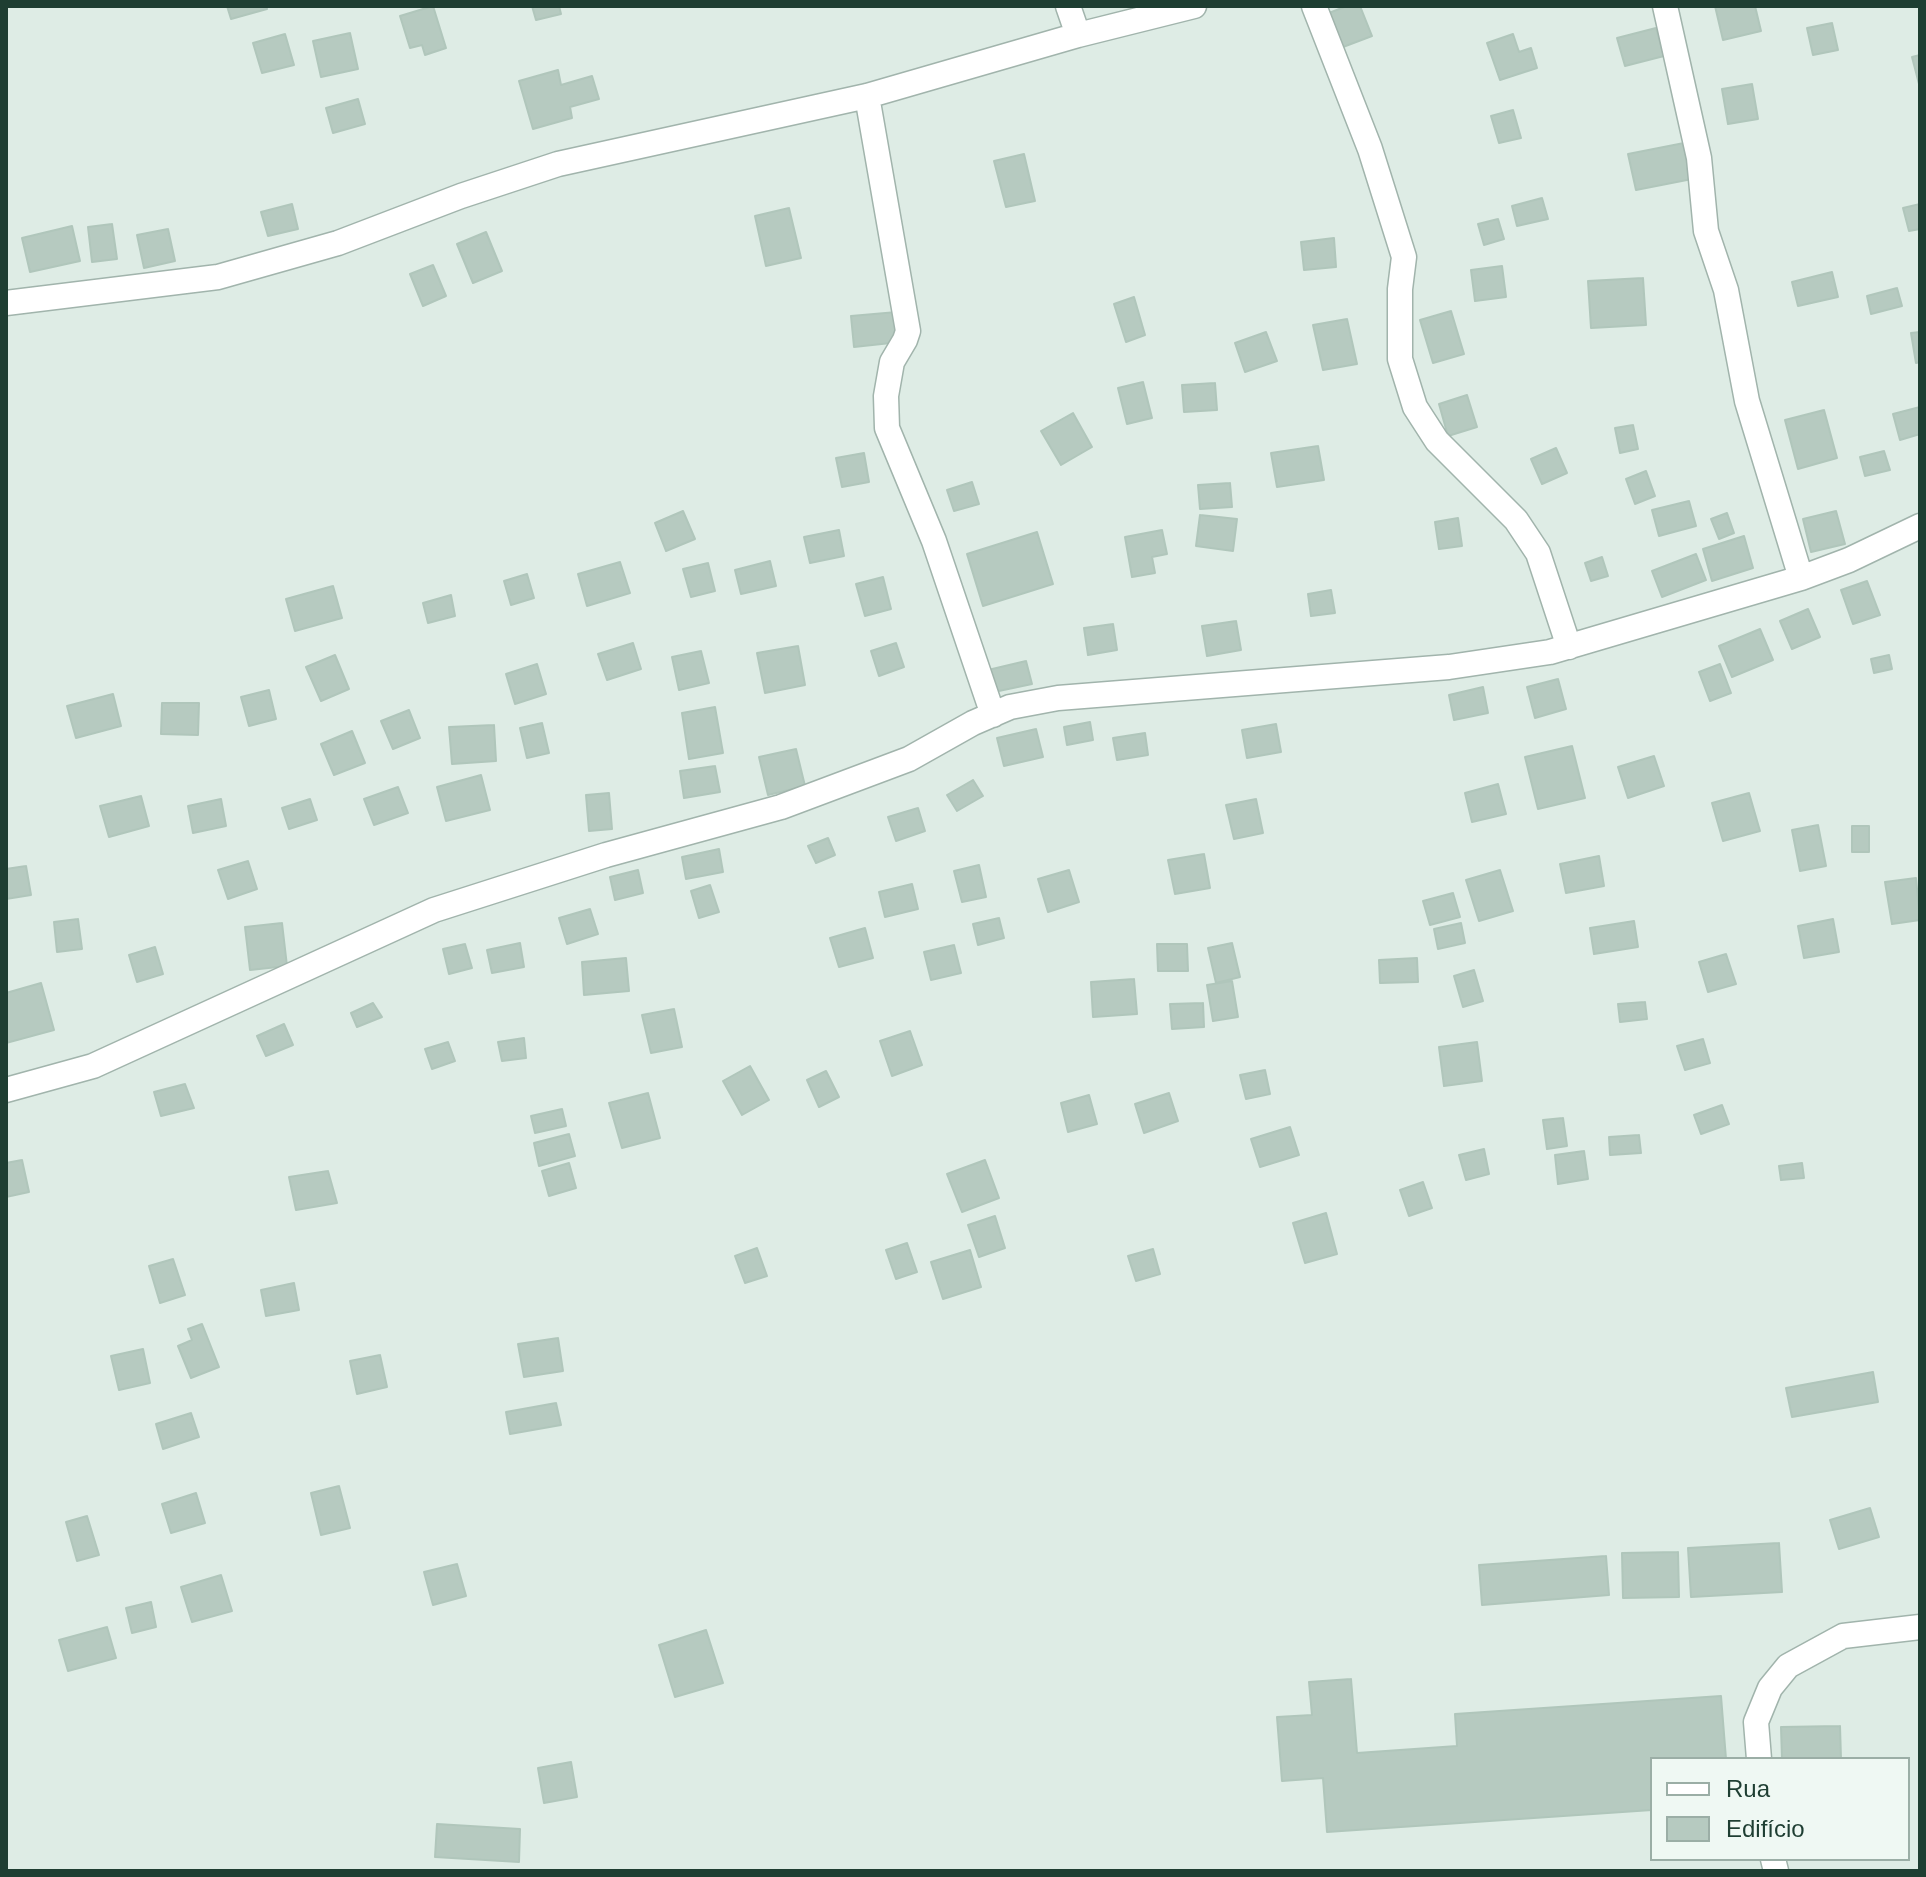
<!DOCTYPE html>
<html>
<head>
<meta charset="utf-8">
<style>
	body { margin:0 }
	#map { position:relative; width:1926px; height:1877px; overflow:hidden; background:#deece5; font-family:Arial,sans-serif }
	canvas { display:block }
	.frame { position:absolute; inset:0; border:8px solid #1e3e32; pointer-events:none }
	.legend { position:absolute; left:1650px; top:1757px; width:260px; height:104px; box-sizing:border-box; background:#eff8f3; border:2px solid #9baea6; margin:0; padding:10px 14px; list-style:none; font-size:24px; color:#1e3e32 }
	.legend li { display:flex; align-items:center; gap:16px; height:40px }
	.legend b { width:40px; border:2px solid #9baea6 }
</style>
</head>
<body>
<div id="map">
<canvas width="1926" height="1877"></canvas>
<div class="frame"></div>
<ul class="legend">
<li><b style="height:10px;background:#fff"></b>Rua</li>
<li><b style="height:22px;background:#b6cac0"></b>Edifício</li>
</ul>
</div>
<script>
const c = document.querySelector('canvas').getContext('2d');
c.lineJoin = 'round';
function fillPath(path, color) { c.fillStyle = color; c.fill(path, 'evenodd'); }
const toPath = rows => new Path2D(rows.map(r => 'M' + r).join(''));
function stroke(path, color, width, dash) { c.strokeStyle = color; c.lineWidth = width; c.lineCap = dash ? 'butt' : 'round'; c.setLineDash(dash || []); c.stroke(path); }
const building = toPath([
	[227,6,266,6,267,9,231,19,227,6],
	[433,6,446,48,425,55,422,45,410,48,400,16,433,6],
	[532,6,559,6,561,14,536,20,532,6],
	[1347,6,1360,6,1372,36,1343,47,1329,13,1347,6],
	[1715,6,1755,6,1761,31,1723,40,1715,6],
	[1832,23,1838,50,1813,55,1807,28,1832,23],
	[1656,28,1664,56,1625,66,1617,38,1656,28],
	[350,33,358,69,321,77,313,41,350,33],
	[285,34,294,65,262,73,253,43,285,34],
	[1513,34,1519,52,1531,48,1537,68,1500,80,1487,43,1513,34],
	[1920,55,1920,84,1919,84,1912,57,1920,55],
	[558,70,561,85,592,76,599,99,570,107,572,118,533,129,519,81,558,70],
	[1752,84,1758,119,1728,124,1722,89,1752,84],
	[358,99,365,124,333,133,326,108,358,99],
	[1513,110,1521,138,1499,143,1491,116,1513,110],
	[1684,143,1692,179,1636,190,1628,154,1684,143],
	[1024,154,1035,201,1006,207,994,161,1024,154],
	[1542,198,1548,219,1517,226,1512,206,1542,198],
	[292,204,298,229,268,236,261,212,292,204],
	[1920,204,1920,229,1909,231,1903,208,1920,204],
	[789,208,801,258,766,266,755,216,789,208],
	[1498,219,1504,239,1484,245,1478,224,1498,219],
	[112,224,117,259,92,262,88,227,112,224],
	[72,226,80,261,30,272,22,238,72,226],
	[168,229,175,261,144,268,137,235,168,229],
	[486,232,502,271,473,283,457,244,486,232],
	[1334,238,1336,267,1304,270,1301,242,1334,238],
	[433,265,446,296,423,306,410,274,433,265],
	[1502,266,1506,297,1475,301,1471,270,1502,266],
	[1832,272,1838,297,1798,306,1792,282,1832,272],
	[1643,278,1646,325,1591,328,1588,281,1643,278],
	[1897,288,1902,306,1871,314,1867,296,1897,288],
	[1134,297,1145,335,1126,342,1114,304,1134,297],
	[1451,311,1464,354,1433,363,1420,320,1451,311],
	[897,312,900,342,854,347,851,316,897,312],
	[1347,319,1357,364,1323,370,1313,325,1347,319],
	[1266,332,1277,361,1245,372,1235,343,1266,332],
	[1920,332,1920,362,1916,363,1911,333,1920,332],
	[1143,382,1152,418,1127,424,1118,388,1143,382],
	[1215,383,1217,410,1184,412,1182,385,1215,383],
	[1467,395,1477,427,1448,436,1439,404,1467,395],
	[1920,407,1920,434,1900,440,1893,414,1920,407],
	[1824,410,1837,458,1798,469,1785,420,1824,410],
	[1073,413,1092,447,1061,465,1041,431,1073,413],
	[1633,425,1638,449,1620,453,1615,428,1633,425],
	[1318,446,1324,480,1277,487,1271,453,1318,446],
	[1556,448,1567,473,1542,484,1531,459,1556,448],
	[1884,451,1890,470,1865,476,1860,457,1884,451],
	[864,453,869,482,842,487,836,458,864,453],
	[1646,471,1655,496,1635,504,1626,479,1646,471],
	[972,482,979,504,954,511,947,490,972,482],
	[1230,483,1232,507,1200,509,1198,485,1230,483],
	[1689,501,1696,526,1659,536,1652,510,1689,501],
	[683,511,695,539,666,551,655,523,683,511],
	[1836,511,1845,544,1811,552,1803,519,1836,511],
	[1727,513,1734,533,1719,539,1711,519,1727,513],
	[1200,515,1237,519,1233,551,1196,546,1200,515],
	[1458,518,1462,546,1439,549,1435,522,1458,518],
	[839,530,844,556,810,563,804,537,839,530],
	[1162,530,1167,554,1152,557,1155,573,1132,577,1125,537,1162,530],
	[1037,532,1053,584,983,606,967,554,1037,532],
	[1744,536,1753,568,1712,581,1703,549,1744,536],
	[1696,554,1706,580,1662,597,1652,571,1696,554],
	[1602,557,1608,576,1591,581,1585,563,1602,557],
	[770,561,776,586,741,594,735,570,770,561],
	[620,562,630,593,587,606,578,574,620,562],
	[708,563,715,591,691,597,683,569,708,563],
	[527,574,534,598,511,605,504,581,527,574],
	[883,577,891,609,865,616,856,584,883,577],
	[1867,581,1880,615,1853,624,1841,590,1867,581],
	[333,586,342,618,295,631,286,599,333,586],
	[1331,590,1335,613,1311,616,1308,594,1331,590],
	[451,595,455,616,428,623,423,603,451,595],
	[1808,609,1820,637,1792,649,1780,621,1808,609],
	[1236,621,1241,650,1207,656,1202,626,1236,621],
	[1113,624,1117,650,1088,655,1084,628,1113,624],
	[1760,629,1773,660,1732,677,1719,646,1760,629],
	[633,643,641,669,607,680,598,654,633,643],
	[896,643,904,667,879,676,871,651,896,643],
	[798,646,805,685,765,693,757,653,798,646],
	[701,651,709,683,679,690,672,657,701,651],
	[335,655,349,689,321,701,306,667,335,655],
	[1889,655,1892,669,1874,673,1871,659,1889,655],
	[1026,661,1032,684,994,692,988,670,1026,661],
	[537,664,546,694,515,704,506,674,537,664],
	[1720,664,1731,693,1710,701,1699,672,1720,664],
	[1558,679,1566,709,1535,718,1527,687,1558,679],
	[1483,687,1488,713,1454,720,1449,695,1483,687],
	[269,690,276,719,249,726,241,697,269,690],
	[113,694,121,726,76,738,67,706,113,694],
	[162,703,199,703,198,735,161,734,162,703],
	[715,707,723,753,689,759,682,713,715,707],
	[409,710,420,738,393,749,381,721,409,710],
	[1090,722,1093,740,1067,745,1064,727,1090,722],
	[542,723,549,753,527,758,520,728,542,723],
	[1276,724,1281,752,1247,758,1242,730,1276,724],
	[494,725,496,761,452,764,449,727,494,725],
	[1036,729,1043,757,1004,766,997,738,1036,729],
	[352,731,365,763,334,775,321,744,352,731],
	[1145,733,1148,755,1117,760,1113,738,1145,733],
	[1572,746,1585,798,1538,809,1525,757,1572,746],
	[796,749,805,786,768,795,759,757,796,749],
	[1654,756,1664,786,1628,798,1618,767,1654,756],
	[715,766,720,792,684,798,680,771,715,766],
	[481,775,490,810,446,821,437,787,481,775],
	[973,780,983,796,957,811,947,795,973,780],
	[1498,784,1506,814,1472,822,1465,793,1498,784],
	[398,787,408,813,374,825,364,799,398,787],
	[609,793,612,829,589,831,586,795,609,793],
	[1749,793,1760,831,1723,841,1712,803,1749,793],
	[141,796,149,826,109,837,100,806,141,796],
	[221,799,226,826,193,833,188,806,221,799],
	[310,799,317,820,289,829,282,808,310,799],
	[1256,799,1263,833,1234,839,1226,805,1256,799],
	[918,808,925,831,896,841,888,817,918,808],
	[1818,825,1826,866,1800,871,1792,830,1818,825],
	[1852,826,1869,826,1869,852,1852,852,1852,826],
	[828,838,835,855,816,863,808,846,828,838],
	[719,849,723,872,686,879,682,857,719,849],
	[1204,854,1210,888,1175,894,1168,860,1204,854],
	[1599,856,1604,886,1566,893,1560,864,1599,856],
	[248,861,257,889,228,899,218,870,248,861],
	[979,865,986,897,962,902,954,871,979,865],
	[26,866,31,895,6,899,6,869,26,866],
	[638,870,643,893,615,900,610,877,638,870],
	[1069,870,1079,902,1048,912,1038,879,1069,870],
	[1500,870,1513,911,1479,921,1466,880,1500,870],
	[1916,878,1920,920,1892,924,1885,882,1916,878],
	[912,884,918,909,885,917,879,892,912,884],
	[710,885,719,912,699,918,691,891,710,885],
	[1453,893,1460,917,1430,925,1423,901,1453,893],
	[590,909,598,934,567,944,559,918,590,909],
	[999,918,1004,938,978,945,973,924,999,918],
	[78,919,82,949,57,952,54,922,78,919],
	[1833,919,1839,952,1804,958,1798,926,1833,919],
	[1634,921,1638,947,1594,954,1590,928,1634,921],
	[282,923,287,966,250,970,245,927,282,923],
	[1461,923,1465,943,1438,949,1434,929,1461,923],
	[865,928,873,958,839,967,830,938,865,928],
	[520,943,524,967,492,973,487,950,520,943],
	[1232,943,1240,977,1216,983,1208,948,1232,943],
	[465,944,472,968,449,974,443,949,465,944],
	[1157,944,1187,944,1188,971,1158,971,1157,944],
	[954,945,961,973,931,980,924,952,954,945],
	[155,947,163,974,137,982,129,955,155,947],
	[1726,954,1736,984,1708,992,1699,962,1726,954],
	[626,958,629,991,584,995,582,962,626,958],
	[1417,958,1418,982,1380,983,1379,960,1417,958],
	[1474,970,1483,1001,1463,1007,1454,976,1474,970],
	[1134,979,1137,1014,1093,1017,1091,982,1134,979],
	[1232,981,1238,1017,1213,1021,1207,985,1232,981],
	[41,983,54,1030,6,1043,6,993,41,983],
	[1645,1002,1647,1019,1620,1022,1618,1004,1645,1002],
	[373,1003,382,1017,357,1027,351,1013,373,1003],
	[1203,1003,1204,1027,1172,1029,1170,1004,1203,1003],
	[674,1009,682,1047,651,1053,642,1015,674,1009],
	[284,1024,293,1045,266,1056,257,1036,284,1024],
	[910,1031,922,1065,892,1076,880,1041,910,1031],
	[524,1038,526,1058,502,1061,498,1042,524,1038],
	[1703,1039,1710,1063,1685,1070,1677,1046,1703,1039],
	[448,1042,455,1061,432,1069,425,1049,448,1042],
	[1477,1042,1482,1081,1444,1086,1439,1047,1477,1042],
	[750,1066,769,1100,742,1115,723,1081,750,1066],
	[1265,1070,1270,1094,1246,1099,1240,1075,1265,1070],
	[826,1071,839,1097,819,1107,807,1080,826,1071],
	[185,1084,194,1108,161,1116,154,1092,185,1084],
	[648,1093,660,1138,622,1148,609,1103,648,1093],
	[1169,1093,1178,1121,1144,1133,1135,1104,1169,1093],
	[1089,1095,1097,1124,1068,1132,1061,1103,1089,1095],
	[1722,1105,1729,1124,1701,1134,1694,1115,1722,1105],
	[562,1109,566,1126,535,1133,531,1116,562,1109],
	[1563,1118,1567,1146,1547,1149,1543,1120,1563,1118],
	[1290,1127,1299,1155,1260,1167,1251,1139,1290,1127],
	[569,1134,575,1156,539,1166,534,1143,569,1134],
	[1639,1135,1641,1153,1610,1155,1609,1137,1639,1135],
	[1484,1149,1489,1174,1466,1180,1459,1155,1484,1149],
	[1584,1151,1588,1179,1558,1184,1555,1155,1584,1151],
	[22,1160,29,1192,6,1197,6,1163,22,1160],
	[985,1160,999,1198,962,1212,947,1174,985,1160],
	[569,1163,576,1188,549,1196,542,1171,569,1163],
	[1802,1163,1804,1178,1781,1180,1779,1166,1802,1163],
	[328,1171,337,1203,296,1210,289,1177,328,1171],
	[1423,1182,1432,1208,1409,1216,1400,1190,1423,1182],
	[1326,1213,1337,1254,1305,1263,1293,1223,1326,1213],
	[995,1216,1005,1248,979,1257,968,1225,995,1216],
	[907,1243,917,1272,896,1279,886,1250,907,1243],
	[757,1248,767,1276,745,1283,735,1256,757,1248],
	[1153,1249,1160,1274,1136,1281,1128,1256,1153,1249],
	[970,1250,981,1287,943,1299,931,1262,970,1250],
	[173,1259,185,1295,160,1303,149,1266,173,1259],
	[294,1283,299,1310,266,1316,261,1290,294,1283],
	[202,1324,219,1367,191,1378,178,1346,192,1340,188,1329,202,1324],
	[558,1338,563,1371,524,1377,518,1344,558,1338],
	[143,1349,150,1383,119,1390,111,1356,143,1349],
	[380,1355,387,1387,357,1394,350,1361,380,1355],
	[1873,1372,1878,1402,1792,1417,1786,1388,1873,1372],
	[556,1403,561,1425,510,1434,506,1412,556,1403],
	[191,1413,199,1437,163,1449,156,1424,191,1413],
	[339,1486,350,1528,321,1535,311,1493,339,1486],
	[196,1493,205,1523,171,1533,162,1504,196,1493],
	[1870,1508,1879,1537,1839,1549,1830,1520,1870,1508],
	[87,1516,99,1555,77,1561,66,1522,87,1516],
	[1779,1543,1782,1592,1691,1597,1688,1548,1779,1543],
	[1678,1552,1679,1597,1623,1598,1622,1553,1678,1552],
	[1606,1556,1609,1595,1482,1605,1479,1565,1606,1556],
	[457,1564,466,1596,433,1605,424,1572,457,1564],
	[221,1575,232,1611,192,1622,181,1587,221,1575],
	[151,1602,156,1627,132,1633,126,1608,151,1602],
	[107,1627,116,1658,68,1671,59,1640,107,1627],
	[706,1630,723,1683,675,1697,659,1645,706,1630],
	[1351,1679,1357,1753,1457,1746,1455,1714,1721,1696,1726,1759,1652,1759,1652,1810,1327,1832,1323,1778,1282,1781,1277,1717,1312,1715,1309,1682,1351,1679],
	[1840,1726,1841,1759,1782,1759,1781,1727,1840,1726],
	[571,1762,577,1797,544,1803,538,1768,571,1762],
	[437,1824,520,1829,519,1862,435,1857,437,1824]
]);
const minor = toPath([
	[1068,6,1078,35],
	[1314,6,1370,149,1404,257,1400,289,1400,359,1415,407,1437,441,1516,520,1538,553,1569,647],
	[1665,6,1699,158,1706,231,1726,290,1747,401,1801,578],
	[867,96,908,331,905,340,892,362,886,396,887,428,934,541,993,715],
	[6,303,218,277,338,243,461,196,558,164,867,96,1078,35,1194,6],
	[6,1090,93,1066,434,910,606,855,781,807,909,759,973,723,1010,707,1058,698,1449,667,1550,652,1801,578,1849,560,1920,526],
	[1759,1759,1756,1722,1770,1688,1788,1666,1843,1636,1920,1627],
	[1773,1859,1776,1871]
]);
fillPath(building, '#b6cac0');
stroke(building, '#b0c6bb', 2);
stroke(minor, '#a1b4ac', 27);
stroke(minor, '#fff', 24);
</script>
</body>
</html>
